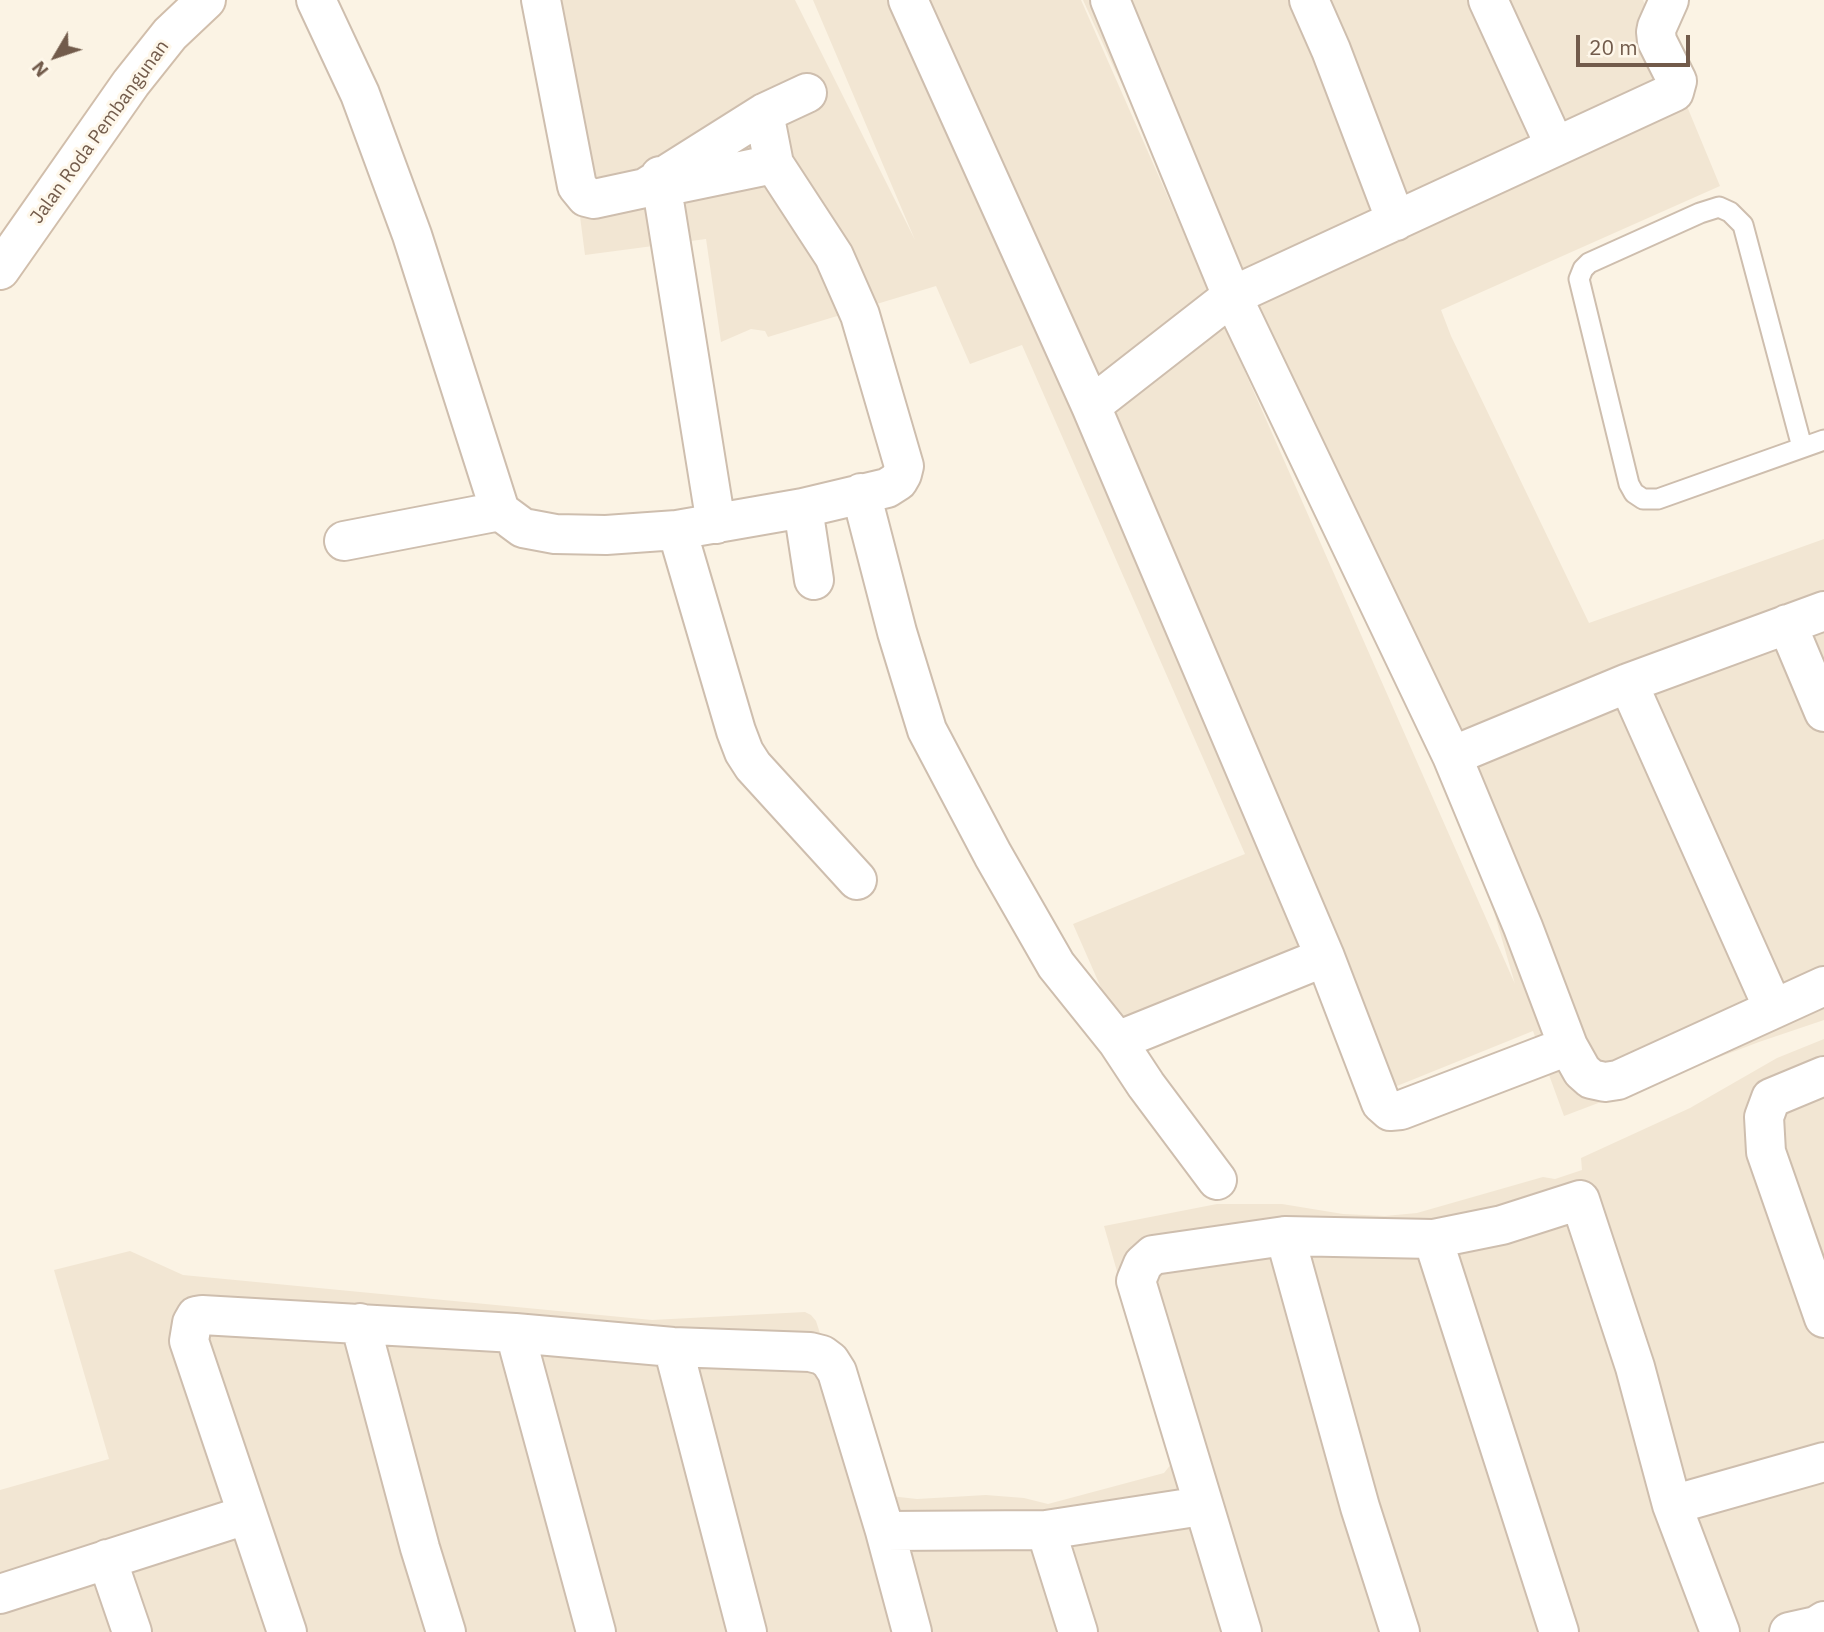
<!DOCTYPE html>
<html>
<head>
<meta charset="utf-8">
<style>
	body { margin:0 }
	#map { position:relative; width:1824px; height:1632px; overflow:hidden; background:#fbf3e4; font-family:"IBM Plex Sans",sans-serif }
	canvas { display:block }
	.north { position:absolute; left:21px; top:21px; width:70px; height:70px; -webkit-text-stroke:5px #fef7ea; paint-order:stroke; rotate:231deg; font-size:19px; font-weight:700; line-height:28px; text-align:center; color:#725b4b }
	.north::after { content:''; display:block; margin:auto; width:24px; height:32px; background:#725b4b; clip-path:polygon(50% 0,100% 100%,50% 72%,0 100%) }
	.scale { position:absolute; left:1576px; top:35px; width:114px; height:32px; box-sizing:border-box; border:4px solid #725b4b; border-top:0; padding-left:9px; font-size:21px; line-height:24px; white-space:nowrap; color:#725b4b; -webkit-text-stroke:5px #fef7ea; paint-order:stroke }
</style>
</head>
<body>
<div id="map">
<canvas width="1824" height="1632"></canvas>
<div class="north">N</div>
<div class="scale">20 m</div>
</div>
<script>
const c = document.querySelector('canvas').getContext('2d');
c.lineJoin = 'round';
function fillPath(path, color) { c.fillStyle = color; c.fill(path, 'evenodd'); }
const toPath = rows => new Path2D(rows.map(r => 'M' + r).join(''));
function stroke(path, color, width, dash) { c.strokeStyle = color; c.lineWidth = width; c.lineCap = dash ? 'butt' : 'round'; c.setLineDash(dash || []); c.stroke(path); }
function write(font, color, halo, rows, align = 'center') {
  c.font = font + ' "IBM Plex Sans",sans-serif'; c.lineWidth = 6; c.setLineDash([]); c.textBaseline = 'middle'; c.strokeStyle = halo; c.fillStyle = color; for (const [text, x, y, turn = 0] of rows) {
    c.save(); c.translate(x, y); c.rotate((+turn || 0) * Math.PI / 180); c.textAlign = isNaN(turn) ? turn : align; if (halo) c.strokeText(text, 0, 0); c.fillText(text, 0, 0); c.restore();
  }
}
const residential = toPath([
	[538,0,795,0,915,240,813,0,1081,0,1515,984,1494,912,1452,802,1307,461,1114,68,1083,0,1643,0,1720,186,1441,310,1451,336,1589,623,1824,539,1824,1020,1759,1042,1564,1116,1533,1031,1392,1088,1313,952,1120,1031,1073,924,1245,854,1022,345,970,364,936,286,768,337,765,331,751,329,721,342,706,239,585,255,574,170],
	[1824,1039,1824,1620,1822,1632,0,1632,0,1490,109,1459,54,1270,130,1251,183,1275,652,1320,805,1312,811,1315,816,1321,872,1494,917,1499,986,1495,1024,1498,1048,1504,1164,1473,1172,1463,1104,1226,1217,1204,1282,1204,1343,1214,1385,1216,1417,1213,1543,1177,1555,1179,1582,1170,1581,1158,1690,1108,1777,1058]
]);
const lane = toPath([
	[1802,447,1743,225,1730,212,1719,207,1700,213,1589,263,1583,269,1579,279,1629,484,1634,493,1643,499,1658,499,1824,440]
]);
const street = toPath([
	[316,0,360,94,412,235,500,511,523,528,555,534,606,535,677,530,803,508,887,488,898,481,902,474,904,466,860,315,834,256,774,164,764,113],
	[541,0,577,186,586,197,594,199,645,188,764,113,807,93],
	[908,0,1091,406,1325,957,1381,1103,1390,1111,1401,1110,1568,1046],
	[1110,0,1232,296,1452,756,1523,927,1568,1046,1582,1071,1591,1079,1605,1082,1618,1080,1824,986],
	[1309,0,1331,50,1396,221],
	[1488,0,1555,146],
	[660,176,716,524],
	[663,187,774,164],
	[1091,406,1232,296,1674,92,1677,81,1657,41,1656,32,1657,27,1669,0],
	[861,493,897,632,927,730,993,855,1056,965,1117,1041,1146,1085,1217,1180],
	[803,508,814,580],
	[677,530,736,731,744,752,753,766,857,880],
	[344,541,500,511],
	[1787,624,1824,712],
	[1628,683,1773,1008],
	[1452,756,1628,683,1824,611],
	[1117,1041,1325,957],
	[1824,1076,1771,1098,1764,1117,1766,1152,1824,1318],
	[1285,1236,1433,1239,1502,1225,1580,1200,1635,1367,1672,1505,1720,1632],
	[1433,1239,1559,1632],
	[360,1323,420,1548,446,1632],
	[515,1333,596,1632],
	[673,1347,747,1632],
	[1672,1505,1824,1462],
	[1046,1530,1078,1632],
	[885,1531,1046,1530,1202,1506],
	[107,1559,132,1632],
	[0,1594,246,1515],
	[287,1632,189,1341,192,1323,196,1316,202,1315,515,1333,673,1347,810,1352,822,1355,830,1361,837,1372,885,1531,912,1632],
	[1242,1632,1136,1281,1143,1264,1153,1255,1285,1236,1360,1507,1400,1632],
	[1789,1632,1816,1626,1824,1621]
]);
const secondary = toPath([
	[0,270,131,83,170,34,206,0]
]);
const streetNames = [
	["Jalan Roda Pembangunan",100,132,-54]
];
fillPath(residential, '#f2e6d3');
stroke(lane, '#cebeae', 23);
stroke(street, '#cebeae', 42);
stroke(secondary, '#d1beab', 42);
stroke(lane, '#fff', 19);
stroke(street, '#fff', 38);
stroke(secondary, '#fff', 38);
write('19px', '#725b4b', '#fef7ea', streetNames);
</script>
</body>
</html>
